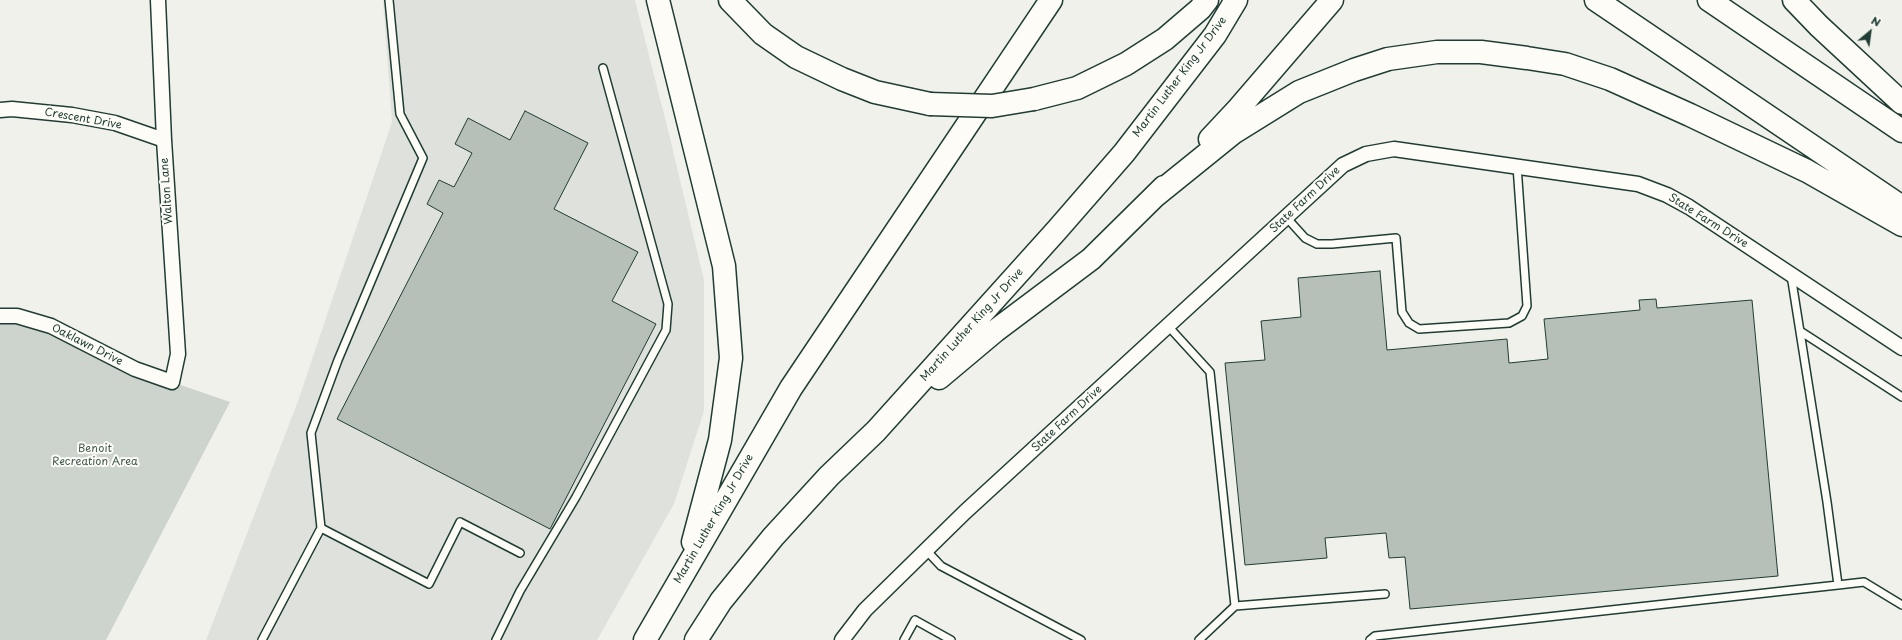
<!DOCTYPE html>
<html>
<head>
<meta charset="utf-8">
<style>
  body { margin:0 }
  #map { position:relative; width:1902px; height:640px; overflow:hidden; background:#f0f1eb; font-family:"Playpen Sans",sans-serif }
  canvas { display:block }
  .north { position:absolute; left:1850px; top:12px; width:40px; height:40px; -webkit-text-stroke:3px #fdfcf7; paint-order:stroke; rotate:29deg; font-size:11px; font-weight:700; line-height:16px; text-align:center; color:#1f3d34 }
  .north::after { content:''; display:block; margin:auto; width:14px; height:18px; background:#1f3d34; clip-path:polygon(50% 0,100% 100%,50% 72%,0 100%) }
</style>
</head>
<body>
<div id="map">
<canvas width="1902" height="640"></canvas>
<div class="north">N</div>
</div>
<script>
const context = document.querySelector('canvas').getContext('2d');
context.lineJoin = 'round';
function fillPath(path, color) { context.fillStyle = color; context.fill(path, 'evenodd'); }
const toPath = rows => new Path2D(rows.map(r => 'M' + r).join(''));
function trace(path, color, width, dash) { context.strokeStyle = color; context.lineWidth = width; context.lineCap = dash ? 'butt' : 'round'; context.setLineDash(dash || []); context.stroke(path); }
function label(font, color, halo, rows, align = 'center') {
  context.font = font + ' "Playpen Sans",sans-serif'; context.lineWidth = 4; context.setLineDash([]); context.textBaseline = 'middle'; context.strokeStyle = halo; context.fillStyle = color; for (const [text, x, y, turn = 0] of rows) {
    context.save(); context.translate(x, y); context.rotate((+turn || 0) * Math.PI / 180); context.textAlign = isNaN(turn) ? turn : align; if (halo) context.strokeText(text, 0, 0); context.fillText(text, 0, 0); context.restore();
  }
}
fillPath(toPath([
  [383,0,635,0,669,134,704,280,704,411,674,504,597,640,206,640,298,401,392,122]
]), '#dfe2dc');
fillPath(toPath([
  [0,316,17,316,172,382,230,402,106,640,0,640]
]), '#cdd3cd');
const building = toPath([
  [525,111,588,143,554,209,638,252,612,301,656,324,550,529,337,419,443,213,427,204,439,180,454,187,472,153,455,144,468,118,510,140,525,111],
  [1380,271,1387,350,1507,339,1509,363,1548,359,1544,319,1640,310,1639,300,1656,299,1657,308,1752,300,1778,576,1410,609,1405,557,1389,558,1386,533,1325,538,1327,558,1245,565,1225,363,1265,360,1261,321,1301,317,1298,278,1380,271]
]);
fillPath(building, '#b6bfb8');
trace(building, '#1f3d34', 1);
const lane = toPath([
  [1286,217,1305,238,1317,244,1332,244,1396,238,1402,312,1409,323,1419,329,1509,323,1522,316,1527,306,1517,166],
  [1791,275,1827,502,1838,585,1864,582,1902,605],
  [1168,326,1210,372,1235,606],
  [1800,331,1902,397],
  [321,528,429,584,460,522,520,553],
  [926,550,941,566,1081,640],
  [262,640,321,528,311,433,338,360,423,158,400,114,389,0],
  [496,640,520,591,576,497,666,330,668,304,603,68],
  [904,640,915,620,951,640],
  [1199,640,1235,606,1385,594],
  [1370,640,1375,636,1838,585]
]);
const street = toPath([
  [0,110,12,109,72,115,115,123,164,140],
  [0,316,17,316,51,326,135,369,172,382,178,354,164,140,158,0],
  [842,640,865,610,965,512,1343,165,1366,154,1394,149,1638,184,1667,195,1689,207,1902,348]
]);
const highway = toPath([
  [658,0,724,266,731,358,720,440,693,542],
  [730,0,763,34,796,57,842,79,875,92,930,104],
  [1596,0,1902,207],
  [1709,0,1902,131],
  [1794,0,1819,26,1902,103],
  [1034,99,1077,88,1126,64,1165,39,1200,9,1207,0],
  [1210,139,1239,108,1332,0],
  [1155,196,1233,133,1299,92,1354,70,1388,59,1437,52,1481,52,1527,58,1565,64,1610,79,1690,115,1807,171,1902,225],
  [939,378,995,331,1091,259,1164,187],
  [645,640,791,388,1051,0],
  [696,640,721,601,773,537,829,476,876,431,1057,230,1124,153,1215,35,1236,0]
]);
trace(lane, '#1f3d34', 10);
trace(street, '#1f3d34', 17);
trace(highway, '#1f3d34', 25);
trace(lane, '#fdfcf7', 7);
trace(street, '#fdfcf7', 14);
trace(highway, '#fdfcf7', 22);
const highwayBridge = toPath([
  [930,104,992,106,1034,99]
]);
trace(highwayBridge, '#1f3d34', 25, []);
trace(highwayBridge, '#fdfcf7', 22);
label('11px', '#1f3d34', '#fdfcf7', [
  ["Martin Luther King Jr Drive",1180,77,-53],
  ["Crescent Drive",83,119,10],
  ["Walton Lane",167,191,-94],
  ["State Farm Drive",1305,200,-43],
  ["State Farm Drive",1708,221,32],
  ["Martin Luther King Jr Drive",972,325,-48],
  ["Oaklawn Drive",87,345,27],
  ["State Farm Drive",1067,419,-43],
  ["Martin Luther King Jr Drive",714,519,-60]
]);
label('11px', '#425b53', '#fdfcf7', [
  ["Benoit",95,449],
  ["Recreation Area",95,462]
]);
</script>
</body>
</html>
